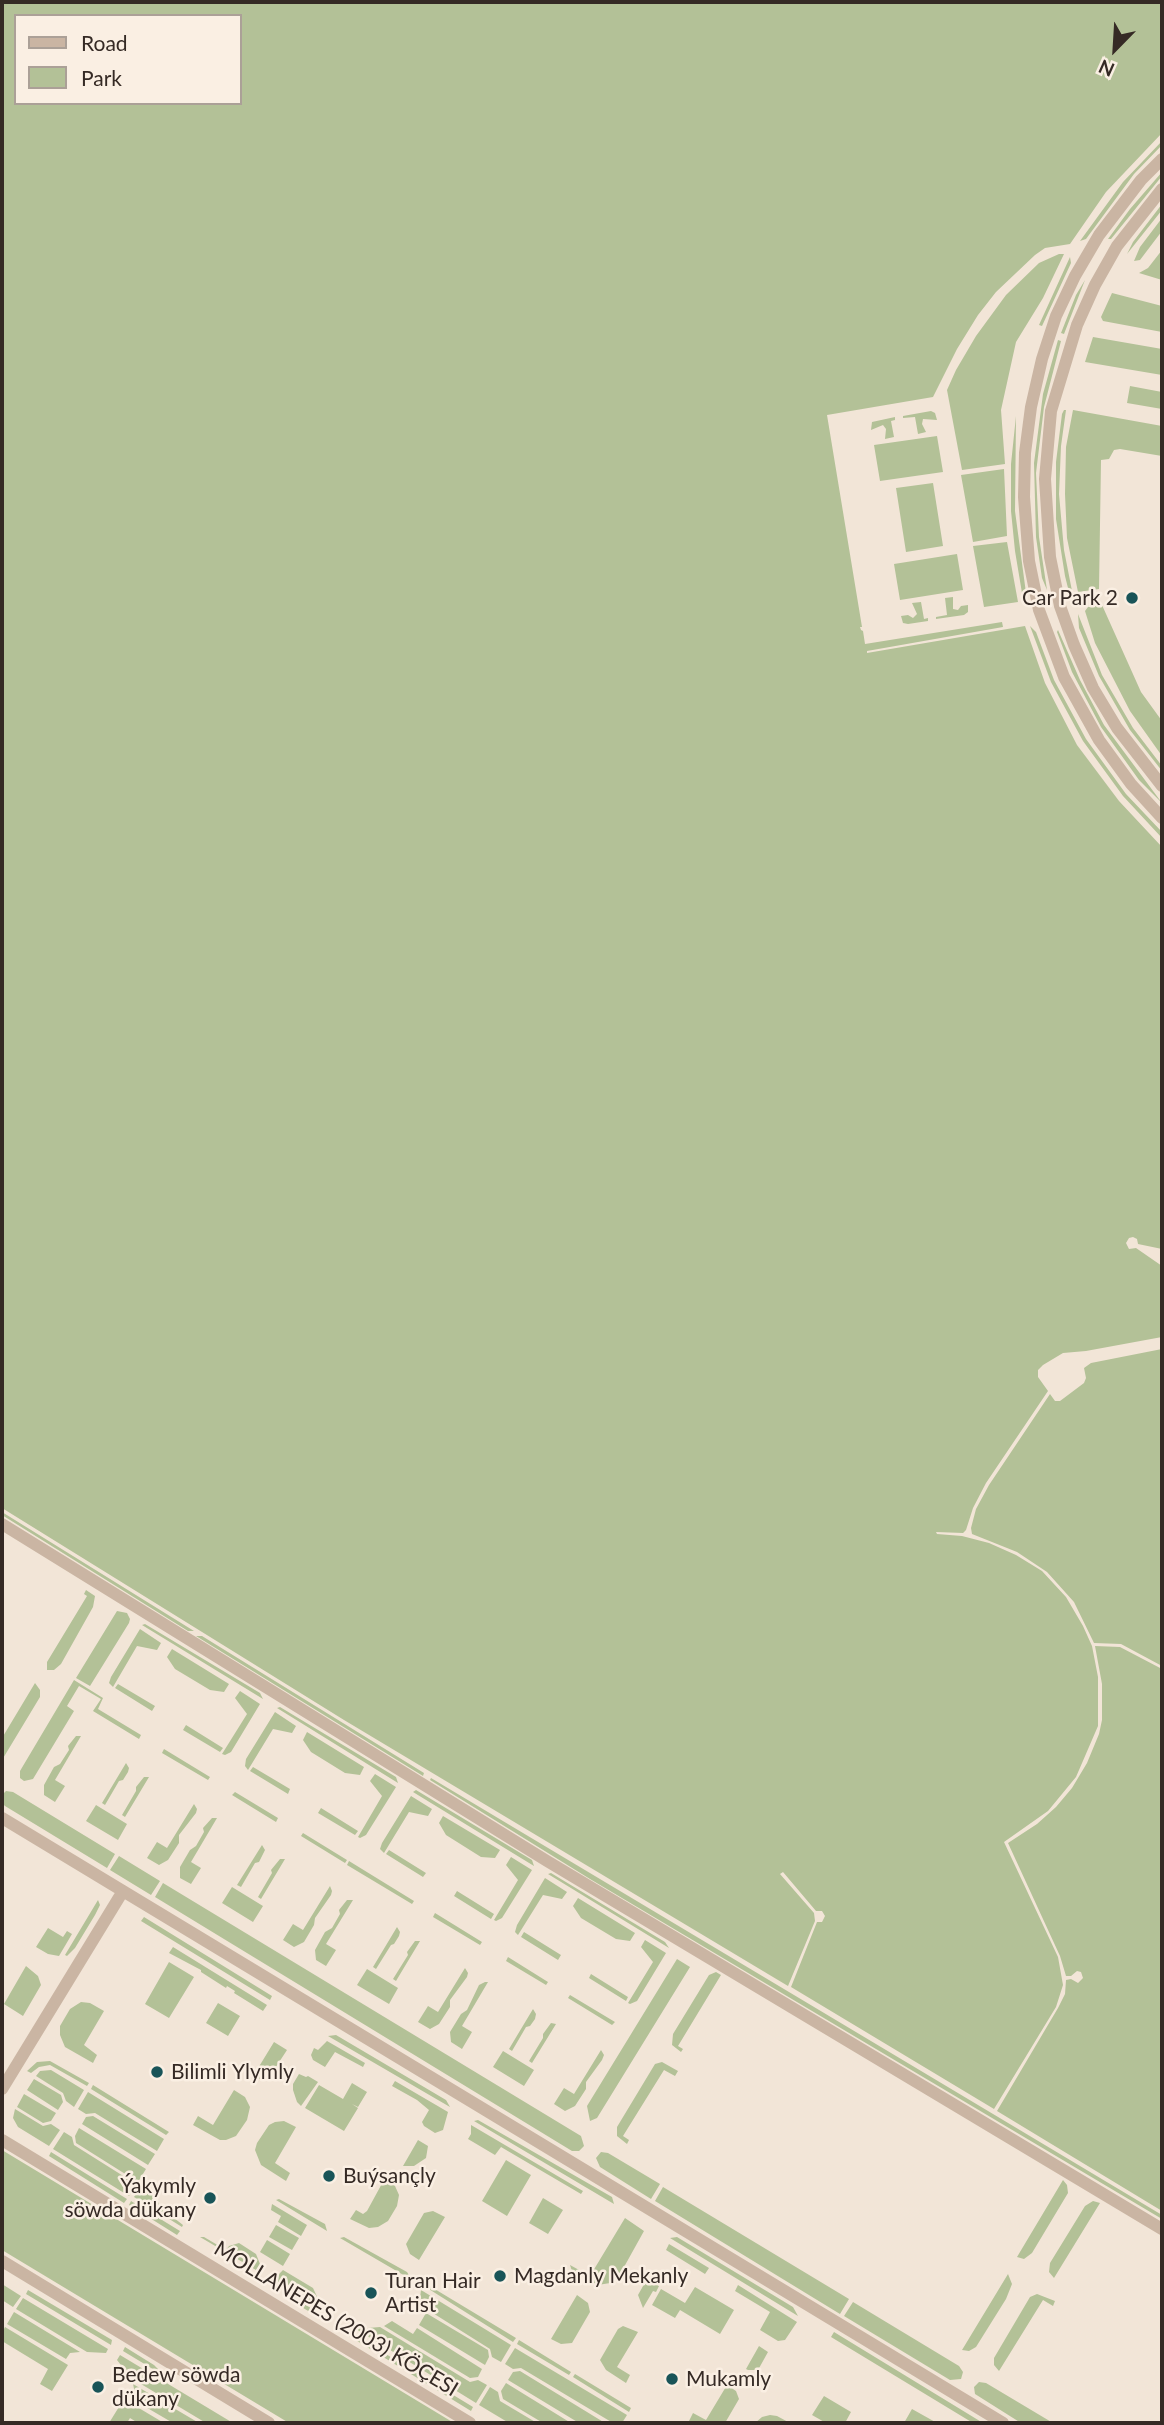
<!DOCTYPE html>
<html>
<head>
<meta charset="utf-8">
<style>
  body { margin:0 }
  #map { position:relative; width:1164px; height:2425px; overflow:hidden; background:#f2e5d7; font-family:Lato,sans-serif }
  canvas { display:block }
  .frame { position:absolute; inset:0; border:4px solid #352a25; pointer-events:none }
  .legend { position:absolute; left:14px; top:14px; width:228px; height:91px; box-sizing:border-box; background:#faefe3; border:2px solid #aba097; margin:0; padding:9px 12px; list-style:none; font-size:21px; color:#352a25 }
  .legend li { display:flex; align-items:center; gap:14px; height:35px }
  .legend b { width:35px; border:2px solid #aba097 }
  .north { position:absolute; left:1080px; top:14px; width:70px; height:70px; -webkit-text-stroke:5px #faefe3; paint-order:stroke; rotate:204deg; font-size:19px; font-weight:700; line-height:28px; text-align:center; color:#352a25 }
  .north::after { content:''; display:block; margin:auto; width:24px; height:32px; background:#352a25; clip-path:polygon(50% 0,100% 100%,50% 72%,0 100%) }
</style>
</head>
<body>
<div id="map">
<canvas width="1164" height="2425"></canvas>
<div class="frame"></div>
<ul class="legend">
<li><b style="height:9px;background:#cab5a3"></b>Road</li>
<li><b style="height:19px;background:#b3c197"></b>Park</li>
</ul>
<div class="north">N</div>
</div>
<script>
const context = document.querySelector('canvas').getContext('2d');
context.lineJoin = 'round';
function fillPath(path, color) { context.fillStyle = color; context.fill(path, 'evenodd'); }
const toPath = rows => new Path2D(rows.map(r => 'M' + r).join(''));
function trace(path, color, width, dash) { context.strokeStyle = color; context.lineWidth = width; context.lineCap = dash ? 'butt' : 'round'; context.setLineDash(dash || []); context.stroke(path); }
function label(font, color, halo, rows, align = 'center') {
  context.font = font + ' Lato,sans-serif'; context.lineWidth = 5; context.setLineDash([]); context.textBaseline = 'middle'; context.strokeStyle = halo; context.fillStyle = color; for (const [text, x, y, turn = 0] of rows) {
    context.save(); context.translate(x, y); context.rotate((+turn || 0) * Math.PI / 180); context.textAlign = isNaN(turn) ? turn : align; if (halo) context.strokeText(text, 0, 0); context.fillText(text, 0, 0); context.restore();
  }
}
fillPath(toPath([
  [2,2,1162,2,1162,133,1106,192,1070,244,1045,248,1035,255,996,292,978,315,957,349,933,397,827,415,862,627,860,627,861,630,863,631,865,644,1002,622,1003,627,867,651,867,653,1025,626,1045,683,1077,745,1119,801,1162,847,1162,1249,1138,1244,1137,1239,1133,1237,1129,1238,1126,1243,1129,1249,1136,1248,1162,1266,1162,1337,1086,1351,1063,1353,1043,1365,1038,1370,1038,1377,1048,1391,986,1483,973,1508,966,1530,963,1533,936,1532,937,1534,962,1536,989,1543,1016,1555,1042,1571,1066,1597,1083,1626,1092,1646,1098,1677,1098,1726,1076,1777,1048,1811,1004,1842,1058,1957,1063,1985,1056,2007,994,2109,791,1987,817,1922,822,1922,825,1916,822,1911,816,1911,783,1872,780,1874,814,1913,815,1921,788,1986,344,1720,2,1508],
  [16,16,240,16,240,103,16,103],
  [1162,141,1162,145,1134,174,1086,239,1080,241,1123,182],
  [1162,172,1162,176,1111,239,1108,239,1130,209],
  [1162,204,1162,210,1127,254,1133,242],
  [1162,218,1162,231,1140,260,1134,261,1140,247],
  [1162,250,1162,280,1139,273,1148,268],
  [1059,254,1064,254,1043,298,1016,342,1001,410,1005,464,962,470,947,390,956,370,976,336,1006,295,1039,263],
  [1070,257,1071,263,1042,326,1039,325],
  [1085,280,1064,334,1061,333,1076,295],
  [1112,293,1162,306,1162,332,1103,321,1101,317],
  [1093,337,1162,349,1162,375,1085,362],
  [1058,340,1061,341,1044,407,1036,473,1039,537,1047,590,1042,578,1036,537,1034,463,1043,394],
  [1130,386,1162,392,1162,409,1127,403],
  [1064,410,1066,410,1061,446,1059,494,1064,550,1072,591,1068,588,1065,576,1056,519,1056,462,1062,414],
  [1073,410,1162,426,1162,456,1120,449,1114,450,1109,459,1101,460,1099,589,1078,592,1067,538,1065,494,1066,447],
  [931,411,935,413,937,420,923,419,922,424,926,432,918,434,915,417,903,418,903,416],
  [1016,416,1015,511,1026,593,1023,599,1015,551,1011,511,1011,464],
  [895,417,895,420,891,421,894,437,885,439,886,429,883,425,871,430,872,422],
  [937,436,943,472,880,481,874,445],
  [1004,469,1007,536,973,542,961,475],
  [933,483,943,546,906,552,896,488],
  [1007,542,1018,602,984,607,973,546],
  [957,554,963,590,900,600,894,564],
  [953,597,953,609,958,610,961,606,968,605,968,612,964,615,936,619,936,617,947,615,945,598],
  [921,602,924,619,928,618,928,621,908,624,903,623,901,616,908,615,913,618,917,614,912,603],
  [1102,605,1141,692,1162,721,1162,756,1130,711,1095,643,1085,611,1088,607],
  [1078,614,1102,675,1133,728,1162,766,1162,771,1130,730,1099,676,1079,628],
  [1030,626,1036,632,1054,680,1086,739,1126,794,1162,832,1162,838,1123,796,1083,741,1051,682],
  [1058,630,1080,680,1104,725,1162,803,1139,780,1101,727,1072,672,1057,632],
  [1162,1349,1162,1666,1121,1644,1094,1643,1074,1602,1047,1572,1017,1552,972,1534,971,1528,976,1509,989,1485,1050,1394,1055,1401,1060,1401,1084,1383,1086,1378,1084,1368,1091,1363],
  [2,1512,194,1631,188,1631,2,1515],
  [86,1590,95,1596,93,1607,61,1664,54,1670,47,1670,47,1662,87,1596,84,1594],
  [117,1611,127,1613,130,1619,129,1623,90,1686,76,1678],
  [145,1624,260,1693,263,1699,142,1625],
  [140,1629,161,1643,157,1650,137,1646,113,1687,109,1683,111,1677],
  [196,1636,202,1636,424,1773,423,1776],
  [1095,1646,1120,1647,1162,1669,1162,2211,997,2111,1058,2008,1065,1994,1066,1980,1071,1979,1078,1983,1083,1978,1081,1972,1077,1971,1071,1976,1066,1976,1060,1956,1008,1843,1037,1824,1056,1807,1072,1788,1087,1763,1099,1734,1102,1720,1102,1684],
  [172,1649,229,1684,224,1692,210,1690,175,1669,167,1657],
  [74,1680,103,1698,98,1709,141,1735,139,1739,93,1711,101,1699,79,1686,67,1706,74,1711,33,1779,24,1781,20,1778,20,1771],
  [35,1683,40,1690,40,1697,2,1760,2,1738],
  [118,1684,155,1706,152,1711,115,1688],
  [240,1691,260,1704,231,1752,225,1755,222,1754,247,1714,235,1698],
  [280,1707,396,1777,398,1783,277,1708],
  [275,1712,296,1726,292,1733,273,1729,248,1770,245,1766,246,1759],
  [186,1725,223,1748,220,1752,183,1730],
  [307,1732,364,1767,360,1775,345,1773,311,1752,303,1740],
  [76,1736,81,1736,55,1780,65,1786,55,1802,44,1795,44,1785,54,1767,60,1764,69,1750,68,1746],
  [164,1749,210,1777,208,1780,162,1753],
  [126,1763,129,1768,128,1772,123,1780,119,1781,105,1805,102,1803],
  [253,1767,290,1789,288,1794,250,1771],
  [375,1774,396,1787,366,1835,360,1838,358,1837,382,1796,370,1781],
  [144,1777,149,1777,125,1817,122,1815,136,1791,136,1787],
  [431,1778,1162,2215,1162,2219,590,1879,430,1780],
  [416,1790,532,1860,534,1866,413,1792],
  [6,1791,13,1792,115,1854,107,1868,5,1806,2,1803,2,1795],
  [235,1792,278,1818,276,1822,232,1795],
  [411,1796,432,1809,428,1816,409,1812,384,1853,380,1849,382,1843],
  [194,1804,197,1809,196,1813,179,1835,179,1843,168,1860,159,1865,147,1858,157,1842,167,1848],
  [96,1805,127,1824,118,1840,86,1821],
  [321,1808,358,1831,355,1835,318,1813],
  [443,1816,500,1850,495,1858,481,1857,446,1835,439,1823],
  [212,1818,217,1818,191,1862,201,1868,191,1884,180,1878,180,1867,190,1850,196,1846,204,1832,203,1828],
  [303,1833,347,1860,345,1863,301,1836],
  [262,1845,265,1850,259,1862,255,1863,241,1887,237,1885],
  [389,1850,426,1873,423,1877,386,1854],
  [119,1856,160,1881,151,1895,110,1870],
  [511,1857,532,1870,502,1918,496,1921,494,1920,518,1880,506,1865],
  [280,1859,285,1859,261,1899,258,1897,272,1873,271,1870],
  [349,1861,414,1901,412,1904,347,1865],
  [551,1873,665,1942,669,1948,548,1874],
  [545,1878,567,1892,562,1899,543,1895,518,1935,515,1932,517,1925],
  [163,1883,581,2136,584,2146,579,2151,572,2151,155,1897],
  [330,1886,332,1891,331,1895,315,1918,314,1925,304,1942,294,1947,283,1940,293,1924,303,1930],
  [232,1887,263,1906,253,1922,222,1903],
  [457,1891,494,1914,491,1919,454,1896],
  [578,1898,635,1933,630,1941,616,1939,581,1918,573,1906],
  [98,1900,100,1905,95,1915,75,1948,67,1956,65,1955],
  [347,1900,353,1900,326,1944,336,1950,326,1966,316,1960,315,1950,325,1932,332,1928,340,1914,339,1910],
  [435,1913,482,1942,480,1945,433,1917],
  [144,1917,272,1996,270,2000,141,1921],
  [397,1927,400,1932,399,1936,394,1944,391,1945,376,1969,373,1967],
  [48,1928,63,1937,67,1931,72,1934,59,1956,48,1954,36,1947],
  [524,1932,561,1955,558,1960,521,1937],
  [645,1940,666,1953,637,2001,630,2004,628,2003,653,1962,641,1947],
  [415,1941,420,1941,396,1981,393,1979,408,1955,407,1952],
  [173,1947,267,2005,263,2011,234,1993,235,1991,227,1986,226,1988,201,1972,201,1970,169,1953],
  [508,1957,548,1982,546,1985,506,1961],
  [677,1959,690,1967,597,2118,590,2121,587,2106],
  [169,1962,194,1977,169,2018,145,2004],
  [26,1966,38,1976,41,1985,23,2016,4,2004],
  [465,1968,468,1973,467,1977,450,2000,450,2007,439,2024,430,2029,418,2022,428,2006,438,2012],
  [367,1969,398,1988,389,2004,357,1985],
  [716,1972,721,1975,678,2046,683,2049,681,2052,672,2045,673,2034,709,1975],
  [591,1974,628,1997,626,2001,589,1978],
  [485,1982,488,1982,462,2026,472,2032,462,2049,451,2042,450,2032,461,2014,467,2010,479,1985],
  [570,1995,615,2022,612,2025,568,1998],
  [81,2002,90,2003,104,2011,84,2045,97,2055,93,2063,65,2047,60,2035,60,2026,70,2009],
  [218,2003,240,2016,228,2036,206,2023],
  [533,2009,536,2014,535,2019,530,2026,526,2027,512,2051,509,2049],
  [551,2023,556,2024,532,2063,529,2061,543,2038,543,2034],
  [336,2035,446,2100,450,2107,328,2036],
  [327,2041,365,2063,363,2067,335,2052,325,2067,313,2060,311,2055,314,2048,318,2050],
  [274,2042,287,2050,270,2076,260,2079,252,2078],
  [601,2050,604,2055,602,2060,586,2082,586,2089,575,2106,565,2111,554,2104,564,2088,574,2094],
  [503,2051,534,2070,524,2086,493,2067],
  [50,2061,89,2083,87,2086,50,2065,39,2067,31,2073,27,2071,37,2062],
  [662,2062,678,2071,675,2076,664,2070,623,2136,629,2140,627,2144,617,2136,617,2127,655,2064],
  [51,2070,84,2090,74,2107,66,2101,63,2093,36,2076,40,2071],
  [299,2074,306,2077,308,2076,318,2082,301,2106,297,2102,293,2090,293,2084],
  [34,2079,61,2095,63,2102,58,2110,27,2090],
  [395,2081,448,2112,443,2130,435,2133,424,2126,422,2122,429,2110,417,2100,392,2086],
  [352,2083,367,2092,358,2107,352,2104,358,2108,344,2131,305,2108,319,2085,343,2099],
  [93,2085,169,2132,166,2135,91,2089],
  [234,2090,245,2097,250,2107,247,2120,236,2136,226,2140,220,2140,193,2125,198,2116,213,2125],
  [88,2092,164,2139,157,2151,95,2113,86,2114,78,2109],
  [24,2094,56,2113,51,2121,43,2123,17,2107],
  [15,2109,43,2126,51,2124,60,2130,49,2146,18,2127,13,2118],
  [93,2116,155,2154,148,2165,82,2124,86,2117],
  [478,2120,612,2197,614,2204,474,2121],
  [284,2121,296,2127,275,2163,290,2173,286,2181,261,2165,255,2150,257,2143,269,2125,275,2122],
  [471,2125,583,2191,581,2194,501,2147,495,2155,468,2139,471,2134],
  [79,2128,146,2169,138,2182,76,2143,75,2136],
  [64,2132,72,2137,74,2145,136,2184,129,2196,53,2149],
  [418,2140,428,2146,426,2158,414,2166,403,2166],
  [2,2150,454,2423,289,2423,2,2250],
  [51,2152,127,2199,124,2203,49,2156],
  [601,2152,608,2153,660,2184,651,2199,600,2167,596,2158],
  [506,2160,531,2175,507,2216,482,2201],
  [385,2178,395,2186,399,2195,397,2206,388,2221,378,2227,369,2228,350,2219,356,2210,363,2214,367,2211],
  [1063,2180,1067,2185,1068,2193,1032,2253,1024,2259,1017,2257],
  [141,2186,155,2194,160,2207,183,2225,182,2227,134,2197],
  [663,2187,849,2299,840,2314,655,2201],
  [543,2198,563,2210,548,2234,529,2223],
  [279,2199,325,2224,327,2231,276,2200],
  [131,2201,180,2231,177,2235,129,2205],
  [1093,2201,1100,2203,1054,2278,1049,2272,1050,2263,1085,2206],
  [272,2204,307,2225,301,2236,278,2222,281,2216,271,2210],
  [433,2211,445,2217,419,2260,410,2254,406,2244,424,2213],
  [625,2218,644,2231,619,2276,610,2283,598,2285,572,2271,570,2265,590,2276],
  [276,2225,299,2238,292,2250,269,2237],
  [200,2237,204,2237,226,2250,229,2246,239,2243,256,2254,260,2264,256,2270],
  [344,2237,407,2272,412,2280,340,2238],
  [677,2237,793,2307,798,2316,670,2238],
  [267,2240,290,2254,283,2266,260,2252],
  [669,2244,709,2268,705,2274,666,2250],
  [283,2270,313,2288,320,2303,332,2316,273,2280],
  [1008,2274,1012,2284,1006,2299,976,2347,969,2351,962,2350],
  [647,2279,659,2286,656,2292,653,2291,643,2308,638,2295],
  [2,2284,21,2296,13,2307,2,2300],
  [428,2285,516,2338,513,2342,424,2286],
  [738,2285,797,2322,785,2340,778,2341,760,2330,770,2312,735,2291],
  [695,2287,734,2310,720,2334,680,2310,675,2318,652,2305,661,2289,685,2303],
  [28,2290,112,2340,111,2345,26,2294],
  [421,2290,511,2345,501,2362,492,2357,490,2349,428,2310,431,2305,420,2298],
  [283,2292,330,2319,328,2323,295,2303],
  [1037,2294,1055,2301,1053,2306,1043,2300,999,2371,994,2365,994,2358,1030,2297],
  [577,2295,588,2303,590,2312,572,2343,561,2344,551,2339],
  [23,2298,108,2349,106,2353,87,2352,16,2309],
  [853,2302,959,2366,963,2372,961,2379,950,2380,844,2316],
  [14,2312,80,2352,70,2353,66,2359,7,2324],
  [426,2313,488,2350,489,2357,485,2365,419,2325],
  [392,2321,413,2334,417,2328,482,2369,478,2377,470,2378,384,2326],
  [623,2326,638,2332,617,2367,630,2375,626,2383,606,2370,600,2360,618,2329],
  [5,2327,68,2365,52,2391,40,2384,48,2369,2,2341,2,2333],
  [380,2327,470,2382,478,2380,487,2385,476,2403,356,2329],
  [343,2328,473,2407,471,2411,341,2331],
  [834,2332,983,2423,973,2423,831,2337],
  [519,2340,571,2372,569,2375,517,2344],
  [759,2346,768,2352,758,2370,748,2370,746,2369],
  [125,2347,154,2365,166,2377,123,2351],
  [515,2348,627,2415,622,2423,613,2423,521,2368,513,2369,505,2364],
  [120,2355,233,2423,206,2423,131,2378,117,2360],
  [520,2371,605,2423,579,2423,508,2380,513,2372],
  [575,2374,631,2408,629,2412,573,2377],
  [979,2382,986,2383,1053,2423,1021,2423,975,2394,974,2387],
  [506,2383,571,2423,543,2423,503,2399,501,2391],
  [133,2384,199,2423,173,2423,132,2399,135,2393],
  [727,2385,736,2391,739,2399,725,2423,693,2423,689,2421,693,2413,706,2420],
  [490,2387,498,2392,500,2401,537,2423,509,2423,479,2405],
  [824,2396,851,2412,845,2423,826,2423,812,2415],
  [127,2401,164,2423,138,2423,130,2418,127,2423,109,2423,122,2402],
  [912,2409,937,2423,904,2423],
  [770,2415,777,2416,790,2423,755,2423,762,2417]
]), '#b3c197');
trace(toPath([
  [1162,159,1141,180,1099,235,1075,276,1056,316,1042,359,1031,407,1025,453,1024,497,1029,561,1039,610,1064,677,1099,740,1131,784,1162,818],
  [1162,189,1117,246,1095,285,1077,325,1051,411,1045,479,1050,557,1060,606,1074,645,1093,688,1117,728,1162,786],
  [2,1524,547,1861,1162,2229],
  [2,1818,1003,2423],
  [2,2089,123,1891],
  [2,2140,470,2423],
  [2,2261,269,2423]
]), '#cab5a3', 12);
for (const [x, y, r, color] of [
  [1132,598,7,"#195458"],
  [157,2072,7,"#195458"],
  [329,2176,7,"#195458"],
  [210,2198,7,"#195458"],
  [500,2276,7,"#195458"],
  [371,2293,7,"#195458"],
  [672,2379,7,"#195458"],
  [98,2387,7,"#195458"]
]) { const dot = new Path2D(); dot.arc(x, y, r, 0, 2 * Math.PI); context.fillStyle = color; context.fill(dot); trace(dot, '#faefe3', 2.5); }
label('21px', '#352a25', '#faefe3', [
  ["Car Park 2",1118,598,"right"],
  ["Bilimli Ylymly",171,2072],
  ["Buýsançly",343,2176],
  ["Ýakymly",196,2186,"right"],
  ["söwda dükany",196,2210,"right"],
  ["Magdanly Mekanly",514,2276],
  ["Turan Hair",385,2281],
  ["Artist",385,2305],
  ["Bedew söwda",112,2375],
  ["dükany",112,2399],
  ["Mukamly",686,2379]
], 'left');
label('21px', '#352a25', '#faefe3', [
  ["MOLLANEPES (2003) KÖÇESI",336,2319,31]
]);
</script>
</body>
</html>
